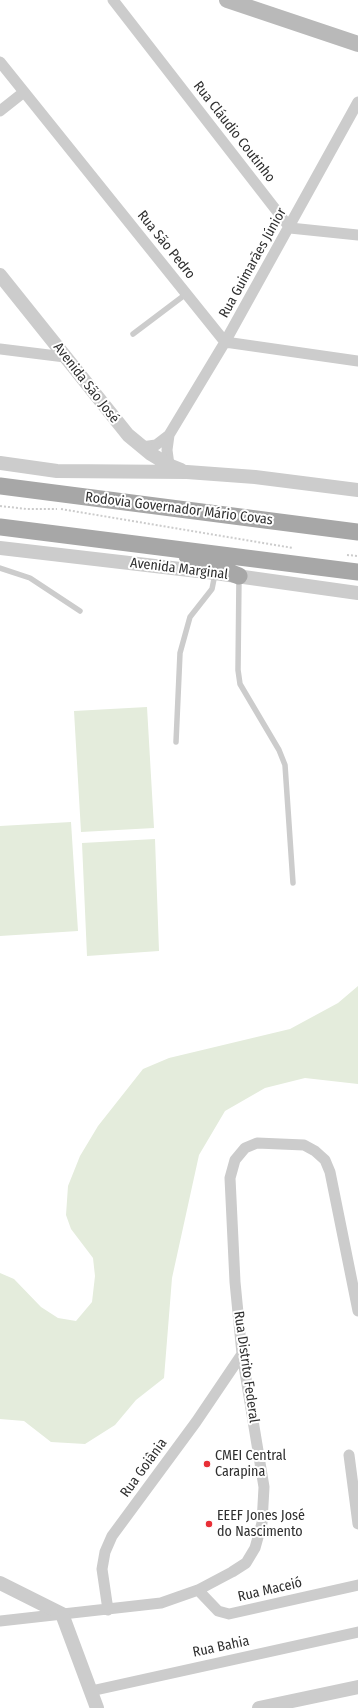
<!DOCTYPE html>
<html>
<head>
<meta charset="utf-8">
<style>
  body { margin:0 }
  canvas { display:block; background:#fff }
</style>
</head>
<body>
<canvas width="358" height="1708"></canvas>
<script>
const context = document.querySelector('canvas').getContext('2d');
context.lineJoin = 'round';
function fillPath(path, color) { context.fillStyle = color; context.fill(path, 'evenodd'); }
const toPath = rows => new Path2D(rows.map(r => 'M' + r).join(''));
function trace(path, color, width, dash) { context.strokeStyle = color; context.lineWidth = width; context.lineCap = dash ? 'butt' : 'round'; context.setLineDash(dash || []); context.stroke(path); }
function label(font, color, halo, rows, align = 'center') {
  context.font = font + ' "Fira Sans Condensed",sans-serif'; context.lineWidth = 4; context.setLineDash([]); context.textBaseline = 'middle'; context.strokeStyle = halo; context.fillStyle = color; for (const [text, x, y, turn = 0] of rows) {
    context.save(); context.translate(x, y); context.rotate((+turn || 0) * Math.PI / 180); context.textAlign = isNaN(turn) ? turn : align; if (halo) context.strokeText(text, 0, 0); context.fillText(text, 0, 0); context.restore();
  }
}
fillPath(toPath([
  [147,707,154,828,81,832,74,711],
  [71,822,78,931,0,936,0,826],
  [155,839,159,951,87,956,82,843],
  [358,986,358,1084,305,1078,265,1088,225,1111,199,1155,172,1278,164,1378,136,1400,115,1425,85,1444,51,1442,24,1421,0,1419,0,1273,14,1279,41,1307,58,1318,76,1321,92,1302,95,1276,93,1258,71,1229,66,1215,68,1186,80,1156,98,1126,143,1069,169,1058,290,1029,338,1003]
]), '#e4ecdc');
trace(toPath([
  [0,506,27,509,57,509],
  [61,509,293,548],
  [347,555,358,556]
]), '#ccc', 2, [2, 2]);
trace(toPath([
  [133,334,186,294],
  [0,568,30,578,80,611],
  [239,577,238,670,240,684,279,750,285,765,293,883],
  [176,742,180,653,190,617,212,589,215,574]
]), '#ccc', 5.5);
trace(toPath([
  [113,0,290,228,358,235],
  [0,62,225,342,358,361],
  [0,111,24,92],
  [0,349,65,357],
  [142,447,156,445,169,435,225,342,358,102],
  [169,465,167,450,169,435],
  [349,1455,358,1524],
  [198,1590,218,1611,229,1614,358,1585],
  [108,1610,102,1569,105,1552,112,1536,196,1422,242,1354],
  [0,1621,161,1603,198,1590,232,1572,246,1563,255,1548,262,1523,264,1487,242,1354,235,1282,230,1178,235,1160,245,1148,257,1143,304,1145,315,1151,325,1160,330,1172,358,1311],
  [91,1691,358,1632]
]), '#ccc', 11);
trace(toPath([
  [0,275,128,435,151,454,171,466,181,470],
  [0,463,57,471,187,472,255,477,358,490],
  [0,548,215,573,358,593],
  [0,1583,62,1614,97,1708],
  [259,1708,358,1687]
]), '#ccc', 14);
trace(toPath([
  [227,0,358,44]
]), '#b9b9b9', 16);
trace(toPath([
  [0,486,358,532],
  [0,527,358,572],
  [187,556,239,576]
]), '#a7a7a7', 17);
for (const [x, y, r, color] of [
  [207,1464,4,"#e82f36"],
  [209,1524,4,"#e82f36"]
]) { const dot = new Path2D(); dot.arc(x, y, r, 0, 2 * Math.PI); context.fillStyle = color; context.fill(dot); trace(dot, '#fff', 1.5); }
label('14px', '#2f2f2f', '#fff', [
  ["Rua Cláudio Coutinho",234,132,52],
  ["Rua São Pedro",166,245,51],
  ["Rua Guimarães Júnior",253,263,-61],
  ["Avenida São José",86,383,52],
  ["Rodovia Governador Mário Covas",179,509,7],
  ["Avenida Marginal",179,569,7],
  ["Rua Distrito Federal",246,1367,82],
  ["Rua Goiânia",144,1468,-54],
  ["Rua Maceió",270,1590,-13],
  ["Rua Bahia",221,1647,-12]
]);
label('14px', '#2f2f2f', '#fff', [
  ["CMEI Central",215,1456],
  ["Carapina",215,1472],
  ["EEEF Jones José",217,1516],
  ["do Nascimento",217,1532]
], 'left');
</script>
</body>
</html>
